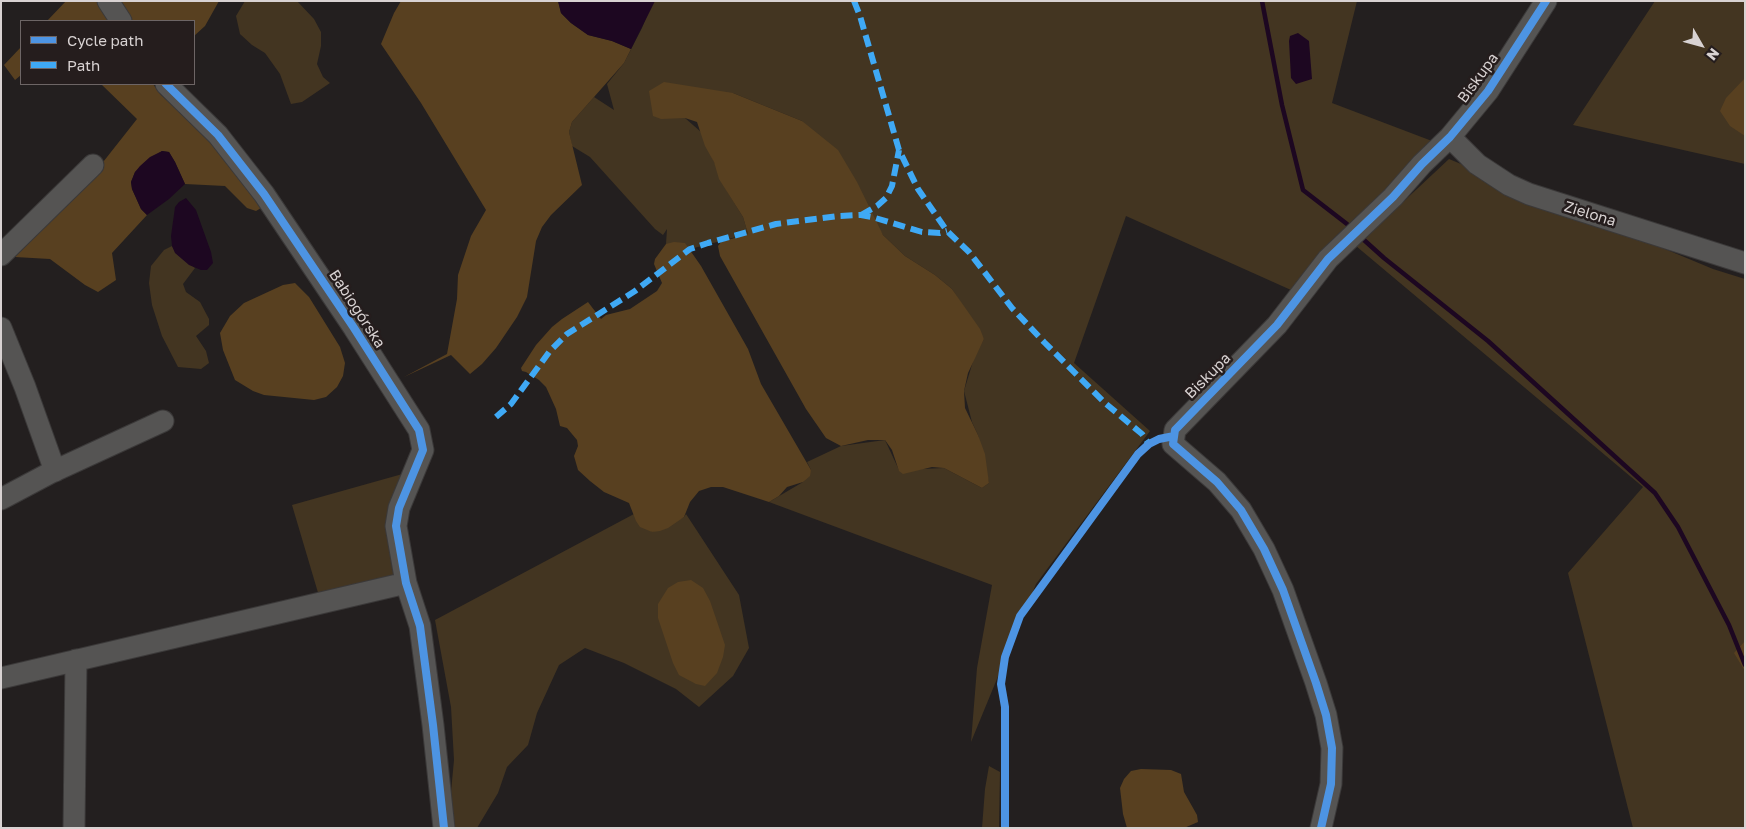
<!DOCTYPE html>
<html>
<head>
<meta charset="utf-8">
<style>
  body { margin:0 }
  #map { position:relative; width:1746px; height:829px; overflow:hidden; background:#231f1f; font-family:"Golos Text",sans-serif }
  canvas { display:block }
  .frame { position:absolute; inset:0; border:2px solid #d8d2d2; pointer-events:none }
  .legend { position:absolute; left:20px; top:20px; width:175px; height:65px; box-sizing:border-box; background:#251d1d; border:1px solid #6d6565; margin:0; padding:6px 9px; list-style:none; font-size:15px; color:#d8d2d2 }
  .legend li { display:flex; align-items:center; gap:10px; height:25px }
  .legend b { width:25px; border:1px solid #6d6565 }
  .north { position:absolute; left:1676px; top:20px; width:50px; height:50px; -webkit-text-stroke:4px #251d1d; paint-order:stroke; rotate:128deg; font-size:14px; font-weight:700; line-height:20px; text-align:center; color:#d8d2d2 }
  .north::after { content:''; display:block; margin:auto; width:18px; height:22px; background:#d8d2d2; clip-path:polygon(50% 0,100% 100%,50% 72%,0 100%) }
</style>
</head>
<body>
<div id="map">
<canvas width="1746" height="829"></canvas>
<div class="frame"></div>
<ul class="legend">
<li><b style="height:6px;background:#4d94e3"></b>Cycle path</li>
<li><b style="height:6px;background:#3fa9f5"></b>Path</li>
</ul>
<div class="north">N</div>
</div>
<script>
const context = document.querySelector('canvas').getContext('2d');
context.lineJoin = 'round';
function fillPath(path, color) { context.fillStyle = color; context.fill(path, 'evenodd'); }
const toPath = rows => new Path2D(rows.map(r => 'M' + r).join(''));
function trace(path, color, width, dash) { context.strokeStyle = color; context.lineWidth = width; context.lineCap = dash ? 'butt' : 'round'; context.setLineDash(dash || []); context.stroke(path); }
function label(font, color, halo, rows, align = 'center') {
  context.font = font + ' "Golos Text",sans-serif'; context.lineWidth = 5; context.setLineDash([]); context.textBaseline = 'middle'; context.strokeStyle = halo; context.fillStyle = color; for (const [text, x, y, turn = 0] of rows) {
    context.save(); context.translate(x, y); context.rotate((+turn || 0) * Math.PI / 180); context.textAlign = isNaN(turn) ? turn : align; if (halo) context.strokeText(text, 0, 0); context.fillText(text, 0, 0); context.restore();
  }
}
fillPath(toPath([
  [245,1,297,1,314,19,321,32,321,46,317,64,323,77,330,83,302,102,291,104,280,74,265,53,252,45,240,34,236,16],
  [653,1,1357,1,1332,103,1432,141,1377,198,1334,238,1291,290,1126,216,1074,363,1150,431,1036,584,971,742,977,668,992,585,769,502,803,482,811,470,807,462,841,446,885,440,899,470,944,468,982,488,989,483,978,435,972,422,964,391,974,358,984,339,952,289,935,275,905,256,883,235,802,121,733,93,685,118,701,132,727,191,743,217,748,234,690,249,666,244,667,229,663,235,655,229,590,157,572,146,569,132,572,122,594,97,614,110,607,84,624,63,642,28],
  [1655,1,1745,1,1745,164,1573,125],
  [1449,159,1713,269,1745,279,1745,828,1633,828,1568,573,1643,487,1356,246],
  [172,246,176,253,195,268,183,284,186,292,200,302,209,319,209,325,196,336,206,351,209,363,201,369,178,367,162,336,152,305,149,283,151,266,164,250],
  [406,473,396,579,319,596,292,505],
  [634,514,652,532,684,517,686,514,739,595,749,648,733,676,699,707,676,689,624,663,585,648,559,665,537,713,528,745,507,767,498,793,477,828,454,828,452,826,451,792,454,760,451,707,435,620],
  [989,766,1000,772,999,828,982,828,985,789]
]), '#433521');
fillPath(toPath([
  [66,1,96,1,101,7,111,21,47,21],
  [113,1,219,1,205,26,194,36,194,21,127,21],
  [401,1,558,1,561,13,571,23,588,35,612,41,631,49,624,63,572,122,569,132,582,185,551,215,542,227,536,241,527,297,517,317,496,348,482,364,470,374,451,355,404,377,447,354,457,299,458,275,471,236,486,210,421,103,381,44,394,13],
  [21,47,21,75,15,80,4,65],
  [1745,78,1745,136,1730,126,1720,111,1726,98],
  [664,82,733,93,802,121,838,150,857,182,883,235,905,256,935,275,952,289,980,329,984,339,968,373,964,391,965,408,978,435,985,454,989,483,982,488,944,468,932,467,903,474,899,471,892,450,885,440,868,440,841,446,826,438,806,409,720,256,718,246,721,242,748,234,743,217,719,179,714,162,705,146,697,122,685,118,661,119,653,116,649,91],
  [101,84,153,84,161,95,212,139,266,205,256,211,247,208,225,186,185,184,175,162,169,152,162,151,135,172,131,182,132,189,141,209,147,215,112,253,116,280,98,292,85,285,50,259,15,257,96,171,137,119],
  [674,242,685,243,701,266,748,349,761,384,811,470,810,476,803,482,787,487,779,496,769,502,723,487,711,487,699,491,690,502,684,517,668,528,660,531,652,532,640,527,636,521,629,503,604,492,590,481,578,470,574,456,578,446,577,440,567,428,560,426,556,409,546,387,539,380,526,372,522,371,521,368,536,345,552,327,562,319,588,302,601,319,606,315,630,309,657,291,662,283,654,264,655,259,666,244],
  [295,283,309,297,340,347,345,363,343,376,337,387,326,397,314,400,264,395,253,391,235,380,223,350,220,333,230,316,244,303,283,285],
  [691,580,703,588,710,601,725,645,723,657,717,673,705,686,696,684,679,675,673,663,658,618,658,604,668,588,678,582],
  [1745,641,1745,671,1734,653],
  [1141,769,1171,770,1181,774,1184,792,1197,815,1198,822,1184,828,1127,828,1123,814,1120,788,1124,779,1131,771]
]), '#584020');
fillPath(toPath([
  [558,1,655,1,631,49,612,41,588,35,571,23,561,13],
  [1298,33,1309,41,1312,79,1296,84,1291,78,1289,41,1290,36],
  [162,151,169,152,175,162,185,184,169,199,147,215,141,209,132,189,131,182,135,172,140,166,150,157],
  [186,198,196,210,211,252,213,263,207,270,201,270,189,265,175,253,172,246,171,236,175,207,179,202]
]), '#1d0721');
trace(toPath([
  [1262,1,1282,105,1303,190,1347,224],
  [1364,240,1384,258,1488,341,1655,493,1678,527,1729,625,1745,665]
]), '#1d0721', 4.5);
const minor = toPath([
  [108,1,121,21],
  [166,84,218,135,264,194,354,328,419,430,423,450,399,508,396,526,406,583,420,626,433,725,444,828],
  [1450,137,1477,164,1509,185,1529,194,1745,263],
  [1,255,93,165],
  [1,328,25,387,55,471],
  [1,499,50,473,163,421],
  [1,678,406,583],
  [74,828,76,660],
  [1321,828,1331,784,1332,748,1326,715,1316,683,1283,590,1264,549,1241,510,1217,482,1173,444,1175,430,1277,325,1328,259,1393,197,1422,164,1450,137,1488,91,1546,1]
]);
trace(minor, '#3b3939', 23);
trace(minor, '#555453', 21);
trace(toPath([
  [854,1,860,16,899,150,918,189,947,231,969,252,1012,308,1044,342,1105,403,1142,434,1149,444],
  [861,215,877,206,886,198,892,186,899,150],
  [496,417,511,404,550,351,567,334,635,291,690,249,708,243,776,224,838,216,861,215,872,217,922,232,940,233,947,231]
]), '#3fa9f5', 6, [12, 6]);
trace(toPath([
  [166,84,218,135,264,194,354,328,419,430,423,450,399,508,396,526,406,583,420,626,433,725,444,828],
  [1005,828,1005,707,1001,684,1005,657,1020,616,1138,454,1149,444,1159,439,1174,436],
  [1321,828,1331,784,1332,748,1326,715,1316,683,1283,590,1264,549,1241,510,1217,482,1173,444,1175,430,1277,325,1328,259,1393,197,1422,164,1450,137,1488,91,1546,1]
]), '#4d94e3', 8);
label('15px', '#d8d2d2', '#251d1d', [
  ["Biskupa",1478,78,-54],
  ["Zielona",1590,214,17],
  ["Babiogórska",357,309,57],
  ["Biskupa",1208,376,-45]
]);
</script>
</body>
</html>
